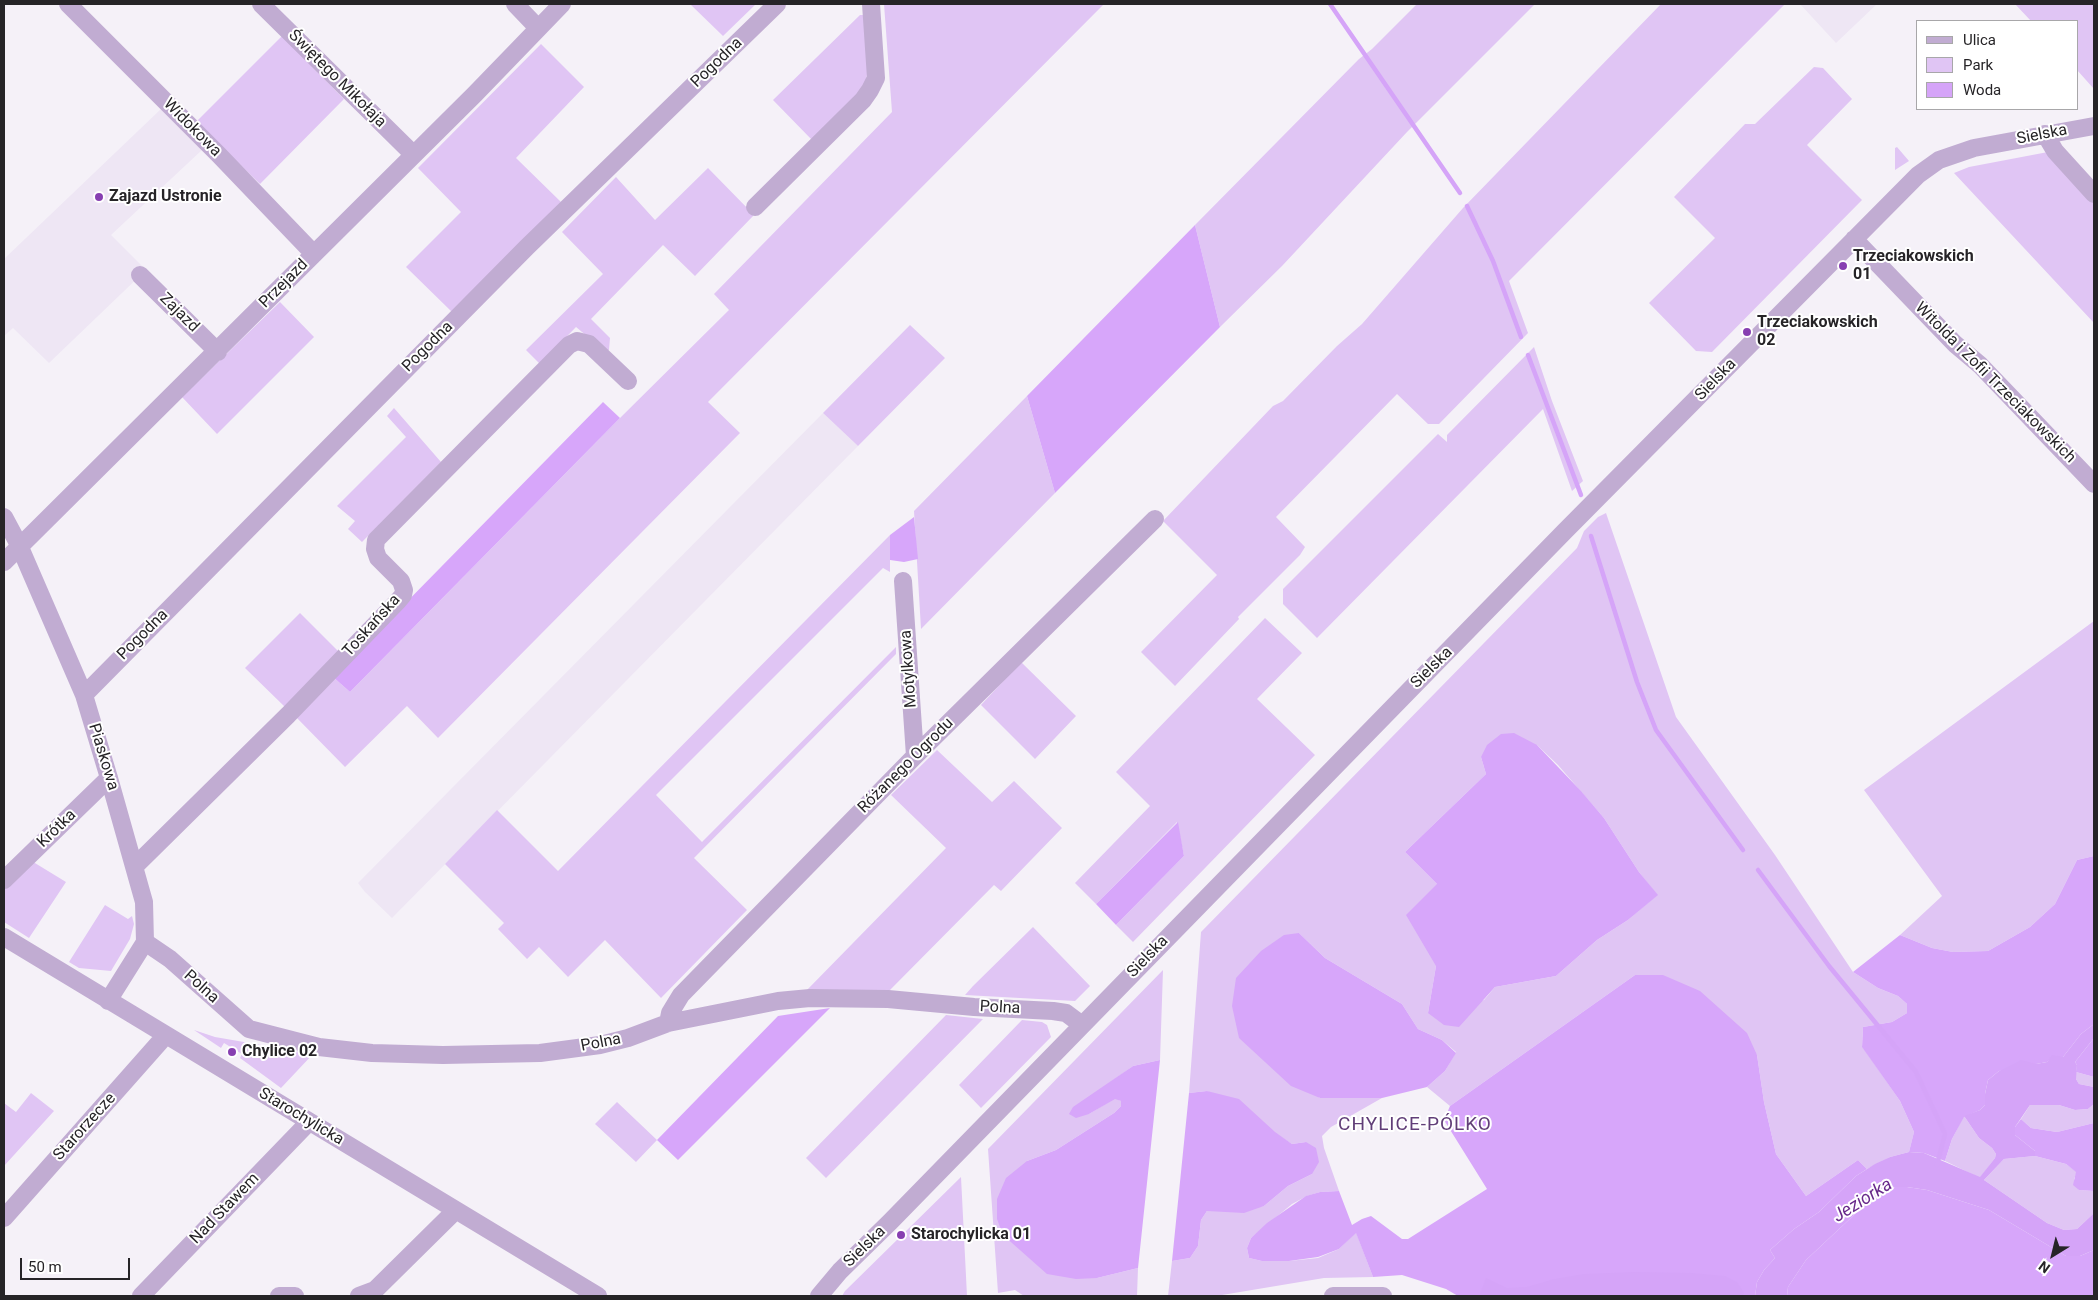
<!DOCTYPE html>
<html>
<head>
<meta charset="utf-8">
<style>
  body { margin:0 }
  #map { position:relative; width:2098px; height:1300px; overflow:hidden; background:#f5f1f8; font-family:Roboto,sans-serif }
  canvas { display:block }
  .frame { position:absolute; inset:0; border:5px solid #262427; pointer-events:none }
  .legend { position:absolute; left:1916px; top:20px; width:162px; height:90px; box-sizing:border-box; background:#fff; border:1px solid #a8a7a9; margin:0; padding:6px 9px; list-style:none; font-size:15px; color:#262427 }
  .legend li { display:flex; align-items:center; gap:10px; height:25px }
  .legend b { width:25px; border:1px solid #a8a7a9 }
  .north { position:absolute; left:2028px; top:1230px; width:50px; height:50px; -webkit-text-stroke:4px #fff; paint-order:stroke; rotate:216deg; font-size:14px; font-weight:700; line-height:20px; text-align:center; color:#262427 }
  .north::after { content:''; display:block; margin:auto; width:18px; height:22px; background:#262427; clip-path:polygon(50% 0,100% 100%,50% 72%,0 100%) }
  .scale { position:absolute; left:20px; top:1258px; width:110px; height:22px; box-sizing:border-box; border:2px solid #262427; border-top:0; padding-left:6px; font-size:15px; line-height:18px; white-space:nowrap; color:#262427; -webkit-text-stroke:4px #fff; paint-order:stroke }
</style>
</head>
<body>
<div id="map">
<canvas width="2098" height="1300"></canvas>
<div class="frame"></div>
<ul class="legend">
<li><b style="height:6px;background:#c1acd2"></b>Ulica</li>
<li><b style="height:14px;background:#e0c5f4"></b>Park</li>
<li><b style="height:14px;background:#d5a4f8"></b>Woda</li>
</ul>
<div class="north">N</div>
<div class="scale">50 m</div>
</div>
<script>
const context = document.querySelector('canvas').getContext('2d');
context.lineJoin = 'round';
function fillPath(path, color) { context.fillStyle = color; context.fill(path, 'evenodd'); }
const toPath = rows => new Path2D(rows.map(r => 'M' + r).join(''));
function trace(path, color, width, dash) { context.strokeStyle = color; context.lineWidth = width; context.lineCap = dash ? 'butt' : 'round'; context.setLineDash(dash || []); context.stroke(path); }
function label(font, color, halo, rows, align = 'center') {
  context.font = font + ' Roboto,sans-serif'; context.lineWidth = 4; context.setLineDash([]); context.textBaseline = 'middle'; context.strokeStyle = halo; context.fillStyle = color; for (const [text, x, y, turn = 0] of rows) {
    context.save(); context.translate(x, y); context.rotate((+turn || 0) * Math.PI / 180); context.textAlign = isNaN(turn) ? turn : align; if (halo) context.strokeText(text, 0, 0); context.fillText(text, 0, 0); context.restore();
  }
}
fillPath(toPath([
  [1800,4,1877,4,1836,43],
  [161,109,202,150,111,235,146,270,49,363,13,328,4,336,4,259],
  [823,413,858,446,392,918,365,892,358,883]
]), '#eee6f4');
fillPath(toPath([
  [690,4,756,4,723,36],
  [884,4,1104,4,708,402,740,433,438,738,407,706,345,767,295,716,333,677,350,692,620,418,729,310,714,294,892,112],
  [1417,4,1535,4,1407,132,1282,266,1220,327,1195,225,1359,59,1372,49],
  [1661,4,1785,4,1509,281,1528,333,1439,424,1428,424,1397,394,1276,517,1305,547,1300,555,1238,617,1239,619,1175,686,1141,652,1217,575,1163,521,1273,406,1283,401,1337,346,1362,324,1463,208],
  [2015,4,2094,4,2094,89,2077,70,2077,21,2031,21],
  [860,15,867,15,869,66,865,84,857,99,812,140,773,100],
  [282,36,344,99,260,184,196,122],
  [541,44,584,87,516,158,561,202,452,312,406,267,461,212,418,168],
  [1814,67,1823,68,1852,99,1807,145,1862,200,1712,352,1696,351,1649,303,1715,238,1674,197,1745,124,1755,124],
  [1897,147,1909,161,1895,170,1895,148],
  [2048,152,2094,201,2094,323,1954,173,1969,167],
  [708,168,754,215,695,276,663,245,591,319,610,338,609,350,606,352,576,327,540,364,526,350,603,274,562,232,616,177,655,220],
  [280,302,314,337,217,434,182,397],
  [910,325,945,358,858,446,823,413],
  [1534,347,1552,401,1583,481,1572,491,1543,409,1317,638,1283,604,1283,589,1438,434,1447,442,1447,435],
  [1027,396,1055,493,921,629,914,511],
  [394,408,441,462,362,542,348,529,355,521,337,506,406,437,387,416],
  [1606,513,1676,717,1775,855,1853,972,1878,988,1898,996,1907,1004,1907,1013,1892,1022,1863,1027,1862,1046,1900,1101,1914,1132,1909,1152,1890,1157,1867,1169,1858,1160,1806,1196,1776,1154,1764,1102,1757,1055,1635,975,1450,1106,1427,1087,1445,1071,1456,1052,1442,1040,1418,1029,1402,1004,1325,958,1299,933,1319,1098,1382,1098,1331,1127,1322,1136,1324,1148,1339,1191,1320,1192,1307,1196,1292,1204,1251,1238,1247,1248,1249,1258,1262,1261,1289,1261,1318,1258,1339,1249,1356,1232,1373,1277,1324,1278,1216,1296,1168,1296,1172,1261,1190,1258,1198,1246,1201,1220,1207,1211,1219,1211,1264,1206,1288,1186,1312,1174,1306,1142,1292,1144,1207,1091,1189,1093,1201,932,1577,548,1584,531,1598,517],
  [1537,745,1558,765,1604,818,1639,872,1657,895,1628,920,1597,940,1556,976,1495,987,1484,1000,1428,1013,1436,966,1437,884,1405,852,1486,774,1481,757],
  [890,535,890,572,883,568,656,795,702,842,896,647,896,654,694,858,747,910,661,998,605,940,568,977,539,947,527,959,498,929,504,923,445,864,497,810,558,871],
  [300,613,339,652,285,707,245,668],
  [1265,618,1302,653,1257,699,1315,755,1133,942,1116,925,1184,856,1177,822,1096,904,1075,883,1150,806,1116,772],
  [2094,621,2094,856,2077,860,2055,904,2030,927,1988,951,1953,952,1932,948,1900,935,1942,896,1864,790],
  [1021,662,1076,716,1035,759,981,705],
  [937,750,992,802,1014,781,1062,828,1001,891,994,885,890,990,847,990,844,994,806,991,946,848,891,795],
  [30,860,66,882,29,938,4,922,4,887],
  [105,905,128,919,132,916,134,924,130,939,111,971,79,968,69,962],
  [1033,927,1090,986,1075,1001,965,995,973,986],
  [1163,970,1160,1060,1133,1066,1104,1087,1089,1114,1115,1098,1121,1101,1121,1106,1114,1113,1056,1150,1027,1161,1097,1278,1138,1268,1137,1296,1024,1296,1015,1290,998,1293,988,1149],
  [946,1015,983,1019,826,1178,806,1158],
  [1022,1020,1042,1022,1047,1025,1051,1037,981,1108,959,1085],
  [194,1030,215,1037,313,1054,281,1088,240,1058,242,1054,224,1043,221,1048],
  [2076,1072,2094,1077,2094,1087,2079,1084,2076,1079],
  [31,1093,54,1111,4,1166,4,1103,16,1112],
  [617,1102,657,1140,636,1162,595,1124],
  [2094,1104,2094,1123,2057,1132,2031,1128,2021,1119,2030,1105,2059,1105,2075,1110,2088,1109],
  [1964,1116,1979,1138,1992,1148,1996,1154,1995,1158,1980,1178,1945,1161,1952,1139],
  [2035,1156,2066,1164,2077,1172,2074,1179,2079,1190,2094,1191,2094,1213,2077,1229,2064,1230,2047,1223,1984,1180,2004,1159],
  [961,1177,967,1296,842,1296,845,1291]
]), '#e0c5f4');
fillPath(toPath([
  [1195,225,1220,327,1055,493,1027,396],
  [603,402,620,418,350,692,333,677],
  [914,517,918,559,904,562,890,560,890,535],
  [1514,733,1537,745,1581,791,1604,818,1639,872,1658,895,1628,920,1597,940,1556,976,1495,987,1459,1027,1444,1025,1428,1013,1436,966,1406,915,1437,884,1405,852,1486,774,1481,757,1487,745,1501,734],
  [1178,822,1184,856,1116,925,1096,904],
  [2094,856,2094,1024,2081,1034,2063,1057,2050,1059,2047,1062,1999,1071,1988,1080,1985,1094,1985,1105,1980,1110,1964,1117,1952,1139,1945,1161,1924,1153,1909,1152,1914,1132,1900,1101,1862,1047,1863,1027,1892,1022,1907,1013,1907,1004,1898,996,1878,988,1853,972,1900,935,1932,948,1953,952,1988,951,2030,927,2055,904,2077,860],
  [1299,933,1325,958,1402,1004,1418,1029,1442,1040,1456,1053,1445,1071,1427,1087,1382,1098,1320,1098,1291,1086,1239,1038,1232,1006,1236,978,1261,951,1284,935],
  [1635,975,1663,975,1700,991,1747,1033,1757,1055,1764,1102,1776,1154,1806,1196,1858,1160,1867,1169,1856,1176,1819,1212,1794,1229,1770,1250,1775,1258,1764,1270,1757,1282,1755,1296,1458,1296,1446,1289,1402,1275,1373,1277,1356,1233,1339,1249,1318,1257,1289,1261,1262,1261,1249,1258,1247,1248,1251,1238,1267,1223,1306,1196,1320,1192,1339,1191,1352,1225,1362,1219,1371,1216,1402,1239,1408,1239,1487,1189,1444,1120,1450,1106],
  [830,1008,678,1160,657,1140,778,1016],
  [2094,1038,2094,1077,2076,1072,2077,1065,2075,1062],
  [1160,1060,1138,1268,1097,1278,1076,1279,1047,1274,1003,1235,997,1219,997,1199,1006,1178,1027,1161,1056,1150,1114,1113,1121,1106,1121,1101,1115,1099,1089,1114,1076,1118,1069,1114,1073,1107,1133,1066],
  [1207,1091,1239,1099,1275,1132,1292,1144,1306,1142,1316,1148,1319,1162,1312,1174,1288,1186,1264,1206,1244,1213,1207,1211,1201,1220,1198,1246,1190,1258,1172,1261,1189,1093],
  [2021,1119,2031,1128,2057,1132,2094,1123,2094,1191,2079,1190,2073,1185,2076,1172,2066,1164,2035,1156,2035,1151,2015,1135,2015,1127],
  [1895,1187,1907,1187,1927,1190,1989,1210,2066,1256,2080,1256,2094,1250,2094,1296,1787,1296,1788,1287,1806,1260,1870,1200]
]), '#d7a6fa');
fillPath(toPath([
  [2094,1024,2094,1038,2075,1062,2077,1065,2076,1079,2079,1084,2094,1087,2094,1104,2088,1109,2075,1110,2059,1105,2030,1105,2015,1127,2015,1135,2035,1151,2035,1156,2004,1159,1984,1180,2047,1223,2064,1230,2077,1229,2094,1213,2094,1250,2080,1256,2066,1256,1989,1210,1927,1190,1907,1187,1895,1187,1870,1200,1806,1260,1788,1287,1787,1296,1755,1296,1757,1282,1764,1270,1775,1258,1770,1250,1794,1229,1819,1212,1856,1176,1875,1164,1890,1157,1909,1152,1924,1153,1980,1177,1995,1158,1996,1154,1992,1148,1979,1138,1964,1116,1980,1110,1985,1105,1985,1094,1988,1080,1999,1071,2021,1060,2036,1064,2047,1062,2052,1055,2063,1057,2081,1034],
  [1634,1272,1692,1273,1725,1276,1737,1282,1744,1293,1743,1296,1481,1296,1480,1294,1486,1278,1507,1288,1527,1287,1554,1279,1584,1274]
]), '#d5a4f8');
trace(toPath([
  [1330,4,1460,193],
  [1467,206,1493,261,1521,337],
  [1528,355,1581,495],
  [1591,536,1637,682,1656,730,1743,850],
  [1758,870,1829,966,1916,1072,1945,1134,1937,1165]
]), '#d5a4f8', 4.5);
trace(toPath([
  [68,4,219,155,314,254],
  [261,4,413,154],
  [515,4,538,28],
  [2045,134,2055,151,2094,194],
  [755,207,863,100,870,90,876,78,871,4],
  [1854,239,1955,344,1980,365,2094,484],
  [140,275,218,352],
  [4,517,19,545,84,695,109,778,144,902,145,942,108,1001],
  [4,562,475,94,562,4],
  [903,581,915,756],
  [84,695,527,247,777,4],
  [134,867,288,715,398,601,403,595,404,590,401,581,378,558,375,549,376,540,569,345,577,341,589,344,628,381],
  [4,880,109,778],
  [4,937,598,1296],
  [145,942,170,959,249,1029,319,1047,372,1053,443,1055,540,1053,600,1045,628,1038,668,1023,778,1001,810,998,888,999,974,1007,1053,1011,1066,1013,1082,1025],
  [668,1023,670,1013,681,995,915,756,1155,519],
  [4,1218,166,1035],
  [141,1296,309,1122],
  [279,1296,295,1296],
  [359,1296,375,1290,455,1211],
  [819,1296,840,1271,890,1222,1565,531,1918,175,1939,160,1974,148,2094,126],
  [1333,1296,1383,1296]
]), '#c1acd2', 18);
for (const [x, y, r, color] of [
  [99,197,5,"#873fb1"],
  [1843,266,5,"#873fb1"],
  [1747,332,5,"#873fb1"],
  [232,1052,5,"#873fb1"],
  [901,1235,5,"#873fb1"]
]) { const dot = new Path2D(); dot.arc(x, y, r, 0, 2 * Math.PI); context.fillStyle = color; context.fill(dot); trace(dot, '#fff', 2); }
label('16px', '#262427', '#fff', [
  ["Pogodna",717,63,-44],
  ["Świętego Mikołaja",337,79,45],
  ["Widokowa",192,128,45],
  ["Sielska",2042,135,-11],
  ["Przejazd",284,284,-45],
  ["Zajazd",179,313,45],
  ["Pogodna",428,347,-45],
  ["Sielska",1716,380,-46],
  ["Witolda i Zofii Trzeciakowskich",1995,383,45],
  ["Toskańska",372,626,-48],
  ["Pogodna",143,635,-45],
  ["Sielska",1432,668,-45],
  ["Motylkowa",909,669,-94],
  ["Piaskowa",103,757,73],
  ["Różanego Ogrodu",906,766,-45],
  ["Krótka",57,829,-44],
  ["Sielska",1148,957,-46],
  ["Polna",201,987,42],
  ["Polna",1000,1008,3],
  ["Polna",601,1043,-11],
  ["Starochylicka",301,1117,31],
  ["Starorzecze",85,1127,-48],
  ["Nad Stawem",225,1209,-46],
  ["Sielska",865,1247,-44]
]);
label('bold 16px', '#262427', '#fff', [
  ["Zajazd Ustronie",109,197],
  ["Trzeciakowskich",1853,257],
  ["01",1853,275],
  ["Trzeciakowskich",1757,323],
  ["02",1757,341],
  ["Chylice 02",242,1052],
  ["Starochylicka 01",911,1235]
], 'left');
label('italic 18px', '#682a8b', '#fff', [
  ["Jeziorka",1863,1201,-32]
]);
context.letterSpacing = '1px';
label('19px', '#613e78', '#fff', [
  ["CHYLICE-PÓLKO",1415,1125]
]);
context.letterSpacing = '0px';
</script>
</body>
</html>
